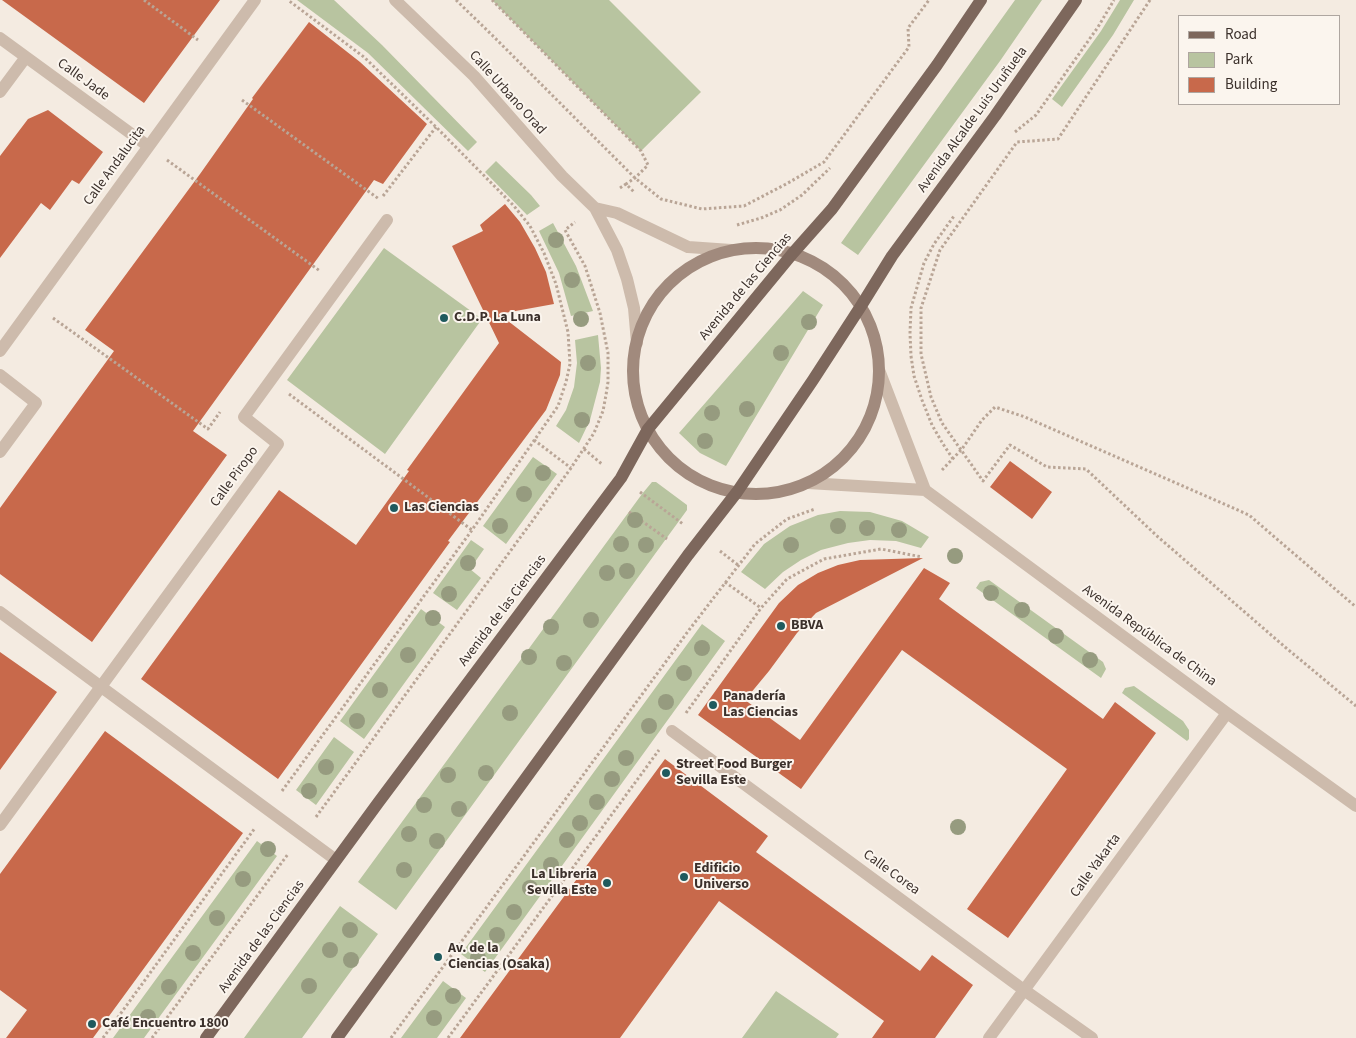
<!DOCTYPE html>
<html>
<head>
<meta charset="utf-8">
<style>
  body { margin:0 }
  #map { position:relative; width:1356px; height:1038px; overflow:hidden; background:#f4ebe1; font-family:"Source Sans 3",sans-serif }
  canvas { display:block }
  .legend { position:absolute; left:1178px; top:15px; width:162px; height:90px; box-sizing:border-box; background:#fbf5ee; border:1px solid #aea6a0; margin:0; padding:6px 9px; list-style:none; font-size:15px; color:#3b302b }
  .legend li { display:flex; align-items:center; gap:10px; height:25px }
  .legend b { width:25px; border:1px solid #aea6a0 }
</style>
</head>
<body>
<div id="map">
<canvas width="1356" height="1038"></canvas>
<ul class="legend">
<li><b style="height:6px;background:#7d675c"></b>Road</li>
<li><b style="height:14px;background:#b8c4a0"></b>Park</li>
<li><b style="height:14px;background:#c8694b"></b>Building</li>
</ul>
</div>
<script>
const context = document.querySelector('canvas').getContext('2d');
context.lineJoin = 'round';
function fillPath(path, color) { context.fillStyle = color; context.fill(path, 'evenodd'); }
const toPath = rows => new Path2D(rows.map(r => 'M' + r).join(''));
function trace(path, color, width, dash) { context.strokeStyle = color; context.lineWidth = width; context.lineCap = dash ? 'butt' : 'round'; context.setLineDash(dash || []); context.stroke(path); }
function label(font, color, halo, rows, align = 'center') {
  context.font = font + ' "Source Sans 3",sans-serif'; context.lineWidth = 4; context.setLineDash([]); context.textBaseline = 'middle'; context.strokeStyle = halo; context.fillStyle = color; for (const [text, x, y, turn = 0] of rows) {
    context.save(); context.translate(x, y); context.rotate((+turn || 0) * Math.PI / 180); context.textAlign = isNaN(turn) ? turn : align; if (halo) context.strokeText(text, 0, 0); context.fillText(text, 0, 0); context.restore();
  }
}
fillPath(toPath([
  [297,0,334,0,382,45,477,142,468,151,368,53],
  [492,0,609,0,701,92,641,151],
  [1015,0,1042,0,1000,61,858,255,841,243],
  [1120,0,1134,0,1113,35,1062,107,1052,99,1101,31],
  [496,161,531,195,540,206,527,215,485,172],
  [553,223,576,266,593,311,571,316,559,273,539,231],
  [384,248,482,319,385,454,287,380],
  [803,291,823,305,726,466,700,453,679,433],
  [598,335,601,368,600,382,590,420,579,443,556,426,566,410,574,387,577,363,575,340],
  [533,457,557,474,506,544,483,526],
  [652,482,656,482,687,505,687,510,396,910,358,882,642,494],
  [840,511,870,512,902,521,929,537,921,548,896,541,870,540,848,543,821,550,801,560,783,572,765,589,741,572,764,544,790,526,818,515],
  [471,540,484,549,470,569,481,578,457,610,433,593],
  [989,580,1103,662,1106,669,1101,678,976,588,980,582],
  [421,609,445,627,364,739,340,721],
  [702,624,725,641,485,972,461,954],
  [1134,686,1183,721,1189,730,1189,739,1187,741,1122,693,1125,688],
  [334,737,354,752,316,805,296,790],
  [257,841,277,856,144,1038,113,1038],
  [340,906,378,934,302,1038,244,1038],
  [443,981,466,998,437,1038,401,1038],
  [776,991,839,1034,836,1038,742,1038]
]), '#b8c4a0');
fillPath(toPath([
  [2,0,220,0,144,103],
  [309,22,360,62,427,124,383,184,374,180,193,431,227,455,92,642,0,574,0,508,114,351,85,330,200,174,253,99,252,98],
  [48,110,103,152,79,184,72,180,50,210,41,203,0,258,0,156,28,119],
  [505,204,520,222,535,248,546,272,554,304,499,314,561,362,560,375,546,410,448,541,450,542,278,779,141,679,279,490,356,545,409,471,407,470,499,343,452,246,483,231,480,225],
  [1010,461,1052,492,1032,519,990,487],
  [923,558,816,613,797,633,769,671,745,700,800,740,924,568,950,583,939,599,1103,719,1115,702,1156,733,1008,938,967,909,1067,769,902,650,801,789,698,715,779,603,798,585,818,573,838,565,860,560],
  [0,652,57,692,0,770],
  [105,731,243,833,93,1038,6,1038,27,1010,0,990,0,874],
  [665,759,768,836,756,852,920,971,932,955,973,985,935,1038,872,1038,884,1021,719,901,620,1038,460,1038]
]), '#c8694b');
trace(toPath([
  [144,0,198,40],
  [456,0,494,37,635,178,661,199,702,209,744,206,788,183,824,162,909,47,908,28,929,0],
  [492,0,641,151,648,165,635,178,626,184],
  [1150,0,1058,139,1017,142,940,250,921,308,921,354,931,397,942,423,983,481,1010,445,1047,467,1086,469,1157,536,1285,647,1356,706],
  [242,100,379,199],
  [1015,132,1036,115,1098,27,1114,0],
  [167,160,320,271],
  [620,188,626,184,634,192],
  [383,196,436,127],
  [737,225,761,218,780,210,802,195,830,168],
  [53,318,208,429,220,412],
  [289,394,472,530],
  [534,440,571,468],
  [584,449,603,465],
  [953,459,943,444,932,425,922,400,914,376,911,356,910,333,911,308,924,263,934,244,954,216],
  [942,470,962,449,982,420,995,407,1025,417,1249,515,1356,607],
  [640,492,683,524],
  [629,512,667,539],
  [720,551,738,565],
  [725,582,761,608],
  [686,713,761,608,787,579,824,559,881,549,922,557],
  [282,791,472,530,558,406,566,382,570,364,568,332,556,284,544,253,530,226,514,206,436,127,364,57,288,0],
  [316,817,571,468,594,433,603,411,606,395,608,382,608,353,600,313,585,266,565,230,575,222],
  [103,1038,255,828],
  [152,1038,288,854],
  [391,1038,689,630,755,544,787,519,815,509],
  [448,1038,659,750]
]), '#b9a596', 3, [2.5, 2.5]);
trace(toPath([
  [0,612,100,686],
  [672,731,1024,990]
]), '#cdbbac', 12);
trace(toPath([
  [0,38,148,146],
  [0,92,26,57],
  [0,351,255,0],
  [879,370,925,490],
  [0,375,36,403,0,452],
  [808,483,925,490],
  [925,490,1227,713,1356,806],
  [100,686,336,860],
  [0,825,278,444,244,417,387,220],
  [1024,990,1092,1038],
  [989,1038,1227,713]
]), '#cdbbac', 12);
trace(toPath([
  [395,0,474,76,562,176,595,208,617,250,627,279,634,308,637,343],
  [595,208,617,213,688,247,731,250]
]), '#cdbbac', 12);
trace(toPath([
  '633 371a123 123 0 1 1 246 0a123 123 0 1 1-246 0Z'
]), '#a18a7d', 12);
trace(toPath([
  [206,1038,378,803,621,478,648,429,793,253,832,209,937,65,981,0],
  [337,1038,688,555,737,492,813,380,861,306,892,256,995,116,1076,0]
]), '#7d675c', 12);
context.fillStyle = '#969b7f';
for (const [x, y] of [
  [556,240],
  [572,280],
  [581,319],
  [809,322],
  [781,353],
  [588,363],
  [747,409],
  [712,413],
  [582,420],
  [705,441],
  [543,473],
  [524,494],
  [635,520],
  [500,526],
  [838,526],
  [867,528],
  [899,530],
  [621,544],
  [646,545],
  [791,545],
  [955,556],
  [468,563],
  [627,571],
  [607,573],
  [991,593],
  [449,594],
  [1022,610],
  [433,618],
  [591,620],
  [551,627],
  [1056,636],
  [702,648],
  [408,655],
  [529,657],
  [1090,660],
  [564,663],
  [684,673],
  [380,690],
  [666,702],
  [510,713],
  [357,721],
  [649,726],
  [626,758],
  [326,767],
  [486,773],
  [448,775],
  [612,779],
  [309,791],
  [597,802],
  [424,805],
  [459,809],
  [580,823],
  [958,827],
  [409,834],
  [567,840],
  [437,841],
  [268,849],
  [551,865],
  [404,870],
  [243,879],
  [530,888],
  [514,912],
  [217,918],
  [350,930],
  [497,935],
  [330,950],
  [193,953],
  [478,958],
  [351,960],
  [309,986],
  [169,987],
  [453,996],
  [148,1017],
  [434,1018]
]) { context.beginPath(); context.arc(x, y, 8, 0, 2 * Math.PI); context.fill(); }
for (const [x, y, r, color] of [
  [444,318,5,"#1f5a5e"],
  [394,508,5,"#1f5a5e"],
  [781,626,5,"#1f5a5e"],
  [713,705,5,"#1f5a5e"],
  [666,773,5,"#1f5a5e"],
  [684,877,5,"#1f5a5e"],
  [607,883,5,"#1f5a5e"],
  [438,957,5,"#1f5a5e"],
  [92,1024,5,"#1f5a5e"]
]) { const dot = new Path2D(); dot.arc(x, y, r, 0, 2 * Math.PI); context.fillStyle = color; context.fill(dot); trace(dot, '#fbf5ee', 2); }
label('14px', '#3b302b', '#fbf5ee', [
  ["Calle Jade",83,80,36],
  ["Calle Urbano Orad",507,93,48],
  ["Avenida Alcalde Luis Uruñuela",973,120,-54],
  ["Calle Andalucita",115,166,-54],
  ["Avenida de las Ciencias",746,287,-50],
  ["Calle Piropo",235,477,-54],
  ["Avenida de las Ciencias",503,611,-53],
  ["Avenida República de China",1149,636,36],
  ["Calle Yakarta",1096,866,-54],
  ["Calle Corea",891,873,36],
  ["Avenida de las Ciencias",262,937,-54]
]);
label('bold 14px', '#3b302b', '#fbf5ee', [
  ["C.D.P. La Luna",454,318],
  ["Las Ciencias",404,508],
  ["BBVA",791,626],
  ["Panadería",723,697],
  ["Las Ciencias",723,713],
  ["Street Food Burger",676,765],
  ["Sevilla Este",676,781],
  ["Edificio",694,869],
  ["Universo",694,885],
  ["La Libreria",597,875,"right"],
  ["Sevilla Este",597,891,"right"],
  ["Av. de la",448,949],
  ["Ciencias (Osaka)",448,965],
  ["Café Encuentro 1800",102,1024]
], 'left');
</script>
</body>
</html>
